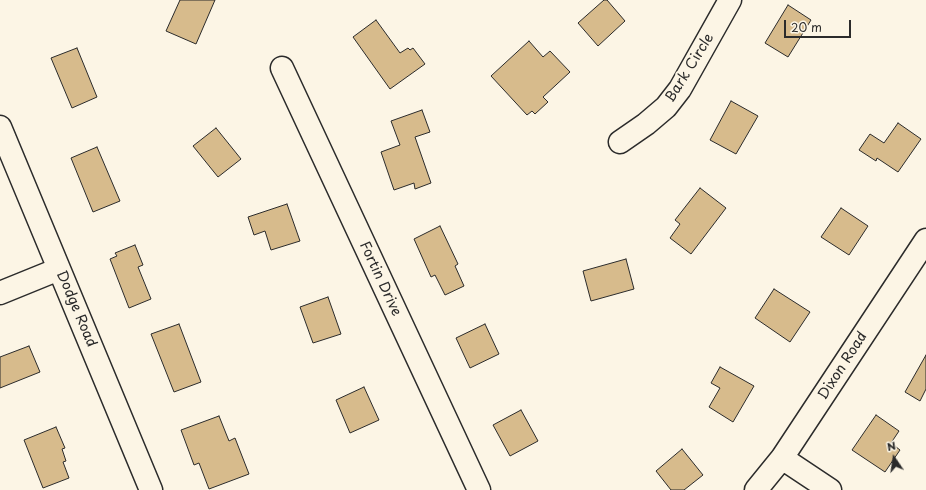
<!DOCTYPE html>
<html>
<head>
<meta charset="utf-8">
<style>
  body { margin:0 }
  #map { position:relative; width:926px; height:490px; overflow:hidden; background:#fcf5e5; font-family:"Playpen Sans",sans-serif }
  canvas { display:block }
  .north { position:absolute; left:874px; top:438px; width:40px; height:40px; -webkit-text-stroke:3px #fcf5e5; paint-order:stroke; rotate:347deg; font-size:11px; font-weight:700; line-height:16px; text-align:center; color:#2b2b2b }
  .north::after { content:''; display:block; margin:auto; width:14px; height:18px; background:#2b2b2b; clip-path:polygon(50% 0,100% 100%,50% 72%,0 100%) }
  .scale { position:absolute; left:784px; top:20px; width:67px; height:18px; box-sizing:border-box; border:2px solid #2b2b2b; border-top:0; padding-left:5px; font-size:12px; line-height:14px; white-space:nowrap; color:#2b2b2b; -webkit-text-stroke:3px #fcf5e5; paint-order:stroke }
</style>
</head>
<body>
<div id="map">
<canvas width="926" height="490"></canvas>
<div class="north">N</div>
<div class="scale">20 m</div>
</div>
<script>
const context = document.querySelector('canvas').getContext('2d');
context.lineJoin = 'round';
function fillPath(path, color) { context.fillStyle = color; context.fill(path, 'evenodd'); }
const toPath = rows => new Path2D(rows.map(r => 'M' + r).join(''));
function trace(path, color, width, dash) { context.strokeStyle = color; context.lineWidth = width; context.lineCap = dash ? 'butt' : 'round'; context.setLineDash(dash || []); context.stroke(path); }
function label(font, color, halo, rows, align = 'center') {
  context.font = font + ' "Playpen Sans",sans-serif'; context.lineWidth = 4; context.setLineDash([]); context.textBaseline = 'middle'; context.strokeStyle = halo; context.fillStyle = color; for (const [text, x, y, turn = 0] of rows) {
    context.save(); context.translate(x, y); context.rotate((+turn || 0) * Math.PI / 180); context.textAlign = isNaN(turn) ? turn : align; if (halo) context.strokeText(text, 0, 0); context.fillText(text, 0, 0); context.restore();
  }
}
const building = toPath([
  [180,0,215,0,196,44,166,31,180,0],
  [604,0,607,0,625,21,598,46,578,23,604,0],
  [788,5,811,20,788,57,765,43,788,5],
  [376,20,400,53,408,48,410,50,413,48,425,64,390,89,353,37,376,20],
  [529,41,543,57,550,51,570,72,543,97,548,102,535,114,532,111,527,115,491,76,529,41],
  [77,48,97,97,72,108,51,58,77,48],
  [731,101,758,116,736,154,710,140,731,101],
  [422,110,430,132,415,137,431,183,415,189,414,183,394,190,381,152,400,145,391,121,422,110],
  [898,123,921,139,898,172,877,158,876,161,859,150,870,134,884,143,898,123],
  [216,128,241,159,218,177,193,146,216,128],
  [97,147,120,201,93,212,71,158,97,147],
  [700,188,726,208,691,254,670,238,680,224,675,220,700,188],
  [287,204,300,241,271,250,265,231,254,235,248,217,287,204],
  [841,208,868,226,849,255,821,237,841,208],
  [440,226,458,264,455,266,464,286,445,295,435,275,431,277,414,239,440,226],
  [135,245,143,265,138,267,151,299,129,308,110,259,117,256,115,253,135,245],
  [626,259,634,289,591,301,583,271,626,259],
  [774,289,810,312,790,342,755,318,774,289],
  [328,297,341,334,313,343,300,307,328,297],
  [179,324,201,382,174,392,151,334,179,324],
  [485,324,499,354,470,368,456,338,485,324],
  [29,346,40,372,0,388,0,357,29,346],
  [926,355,926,389,920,401,905,392,926,355],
  [720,367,754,386,733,422,709,407,720,388,711,383,720,367],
  [364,387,379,420,350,433,336,400,364,387],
  [521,410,538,441,510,456,493,425,521,410],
  [876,415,899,431,891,443,900,450,885,472,852,450,876,415],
  [219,416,229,441,235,438,249,474,209,489,199,463,194,465,181,430,219,416],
  [56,427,65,448,62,449,66,461,63,462,69,478,43,488,24,440,56,427],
  [682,449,703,475,684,490,671,490,656,471,682,449]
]);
fillPath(building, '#d7bb8c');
trace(building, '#2b2b2b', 1);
const street = toPath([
  [282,68,479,490],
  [0,127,151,490],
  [620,142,646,124,666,107,680,89,730,0],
  [0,293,59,269],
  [782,458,830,490],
  [756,490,782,458,926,240]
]);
trace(street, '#2b2b2b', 25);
trace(street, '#fcf5e5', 22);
label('14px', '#2b2b2b', '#fcf5e5', [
  ["Bark Circle",690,68,-58],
  ["Fortin Drive",380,279,65],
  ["Dodge Road",76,309,67],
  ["Dixon Road",843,366,-57]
]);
</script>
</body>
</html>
